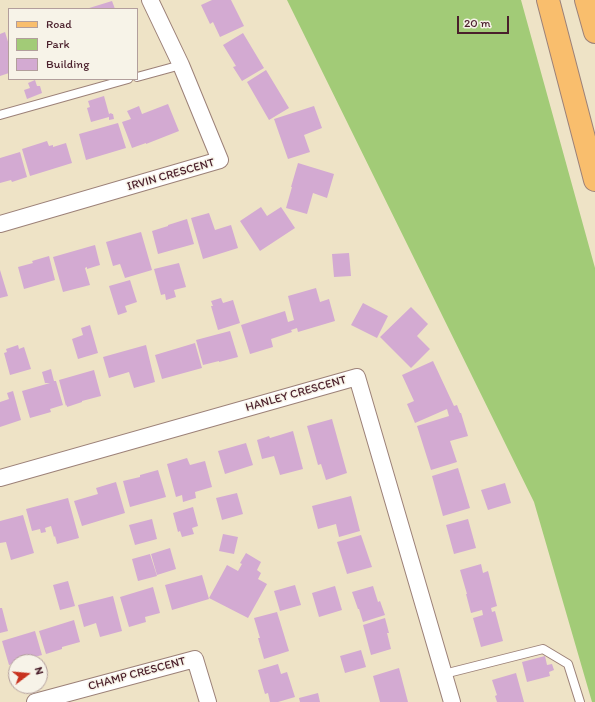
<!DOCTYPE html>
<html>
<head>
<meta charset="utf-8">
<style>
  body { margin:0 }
  #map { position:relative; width:595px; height:702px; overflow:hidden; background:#eee3c6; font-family:Itim,sans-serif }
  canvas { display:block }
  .legend { position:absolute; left:8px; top:8px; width:130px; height:72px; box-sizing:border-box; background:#f7f3e8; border:1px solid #b29e9c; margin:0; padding:5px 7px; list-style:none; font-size:12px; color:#4a1f2b }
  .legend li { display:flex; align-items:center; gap:8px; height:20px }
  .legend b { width:20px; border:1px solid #b29e9c }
  .north { position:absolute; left:8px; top:654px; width:40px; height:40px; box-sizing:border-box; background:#f7f3e8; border:1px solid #b29e9c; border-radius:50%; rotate:74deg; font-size:11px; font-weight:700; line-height:16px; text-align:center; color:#4a1f2b }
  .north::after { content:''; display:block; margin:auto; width:14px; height:18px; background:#c8321e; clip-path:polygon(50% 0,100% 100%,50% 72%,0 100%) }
  .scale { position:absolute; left:457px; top:16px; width:52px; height:18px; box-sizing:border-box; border:2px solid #4a1f2b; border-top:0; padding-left:5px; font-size:12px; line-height:14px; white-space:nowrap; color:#4a1f2b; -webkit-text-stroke:3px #f7f3e8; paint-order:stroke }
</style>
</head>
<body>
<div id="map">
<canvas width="595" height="702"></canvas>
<ul class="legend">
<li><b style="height:5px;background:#f9be6d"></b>Road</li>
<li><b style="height:11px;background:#a2cb77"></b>Park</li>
<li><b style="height:11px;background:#d3aad2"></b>Building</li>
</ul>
<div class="north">N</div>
<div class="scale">20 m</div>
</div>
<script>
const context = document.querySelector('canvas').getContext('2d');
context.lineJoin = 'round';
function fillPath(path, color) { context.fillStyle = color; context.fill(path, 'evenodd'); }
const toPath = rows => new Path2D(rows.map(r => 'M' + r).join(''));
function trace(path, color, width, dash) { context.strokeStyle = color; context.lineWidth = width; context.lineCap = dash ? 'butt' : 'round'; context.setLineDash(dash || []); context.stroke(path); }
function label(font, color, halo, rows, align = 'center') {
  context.font = font + ' Itim,sans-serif'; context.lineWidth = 3; context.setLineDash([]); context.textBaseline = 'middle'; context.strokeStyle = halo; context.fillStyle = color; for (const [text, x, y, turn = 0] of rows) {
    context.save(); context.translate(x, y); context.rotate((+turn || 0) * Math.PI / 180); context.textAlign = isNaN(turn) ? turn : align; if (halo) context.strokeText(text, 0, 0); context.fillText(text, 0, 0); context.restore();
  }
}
fillPath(toPath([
  [287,0,521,0,595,268,595,702,592,702,534,502]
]), '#a2cb77');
fillPath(toPath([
  [212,0,231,0,244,26,220,37,213,22,210,24,201,5],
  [112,1,115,9,86,9],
  [5,32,9,45,9,73,0,76,0,34],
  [243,33,264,68,242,81,233,67,236,66,223,45],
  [266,70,289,108,269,120,247,82],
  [35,80,37,86,40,86,42,93,27,99,24,90,30,88,28,83],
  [104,96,109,114,111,113,112,114,113,114,114,119,109,120,109,117,91,122,87,108,90,107,88,101],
  [168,104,179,131,146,144,146,143,132,148,122,122,131,119,127,111,139,106,142,114],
  [314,106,322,128,304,135,310,152,288,159,274,119],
  [118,123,126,148,86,160,79,134],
  [47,141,49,146,53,145,53,147,66,143,72,163,30,176,22,149],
  [20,152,27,177,12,182,11,180,0,183,0,158],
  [298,163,334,174,327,198,313,193,307,214,286,208,292,187,291,187],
  [261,207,267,216,281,207,295,228,260,251,240,221],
  [209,213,215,230,231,225,238,248,203,259,191,218],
  [187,219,194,244,158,254,152,231,168,226,168,225],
  [141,232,152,270,125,278,120,264,113,266,106,242],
  [95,245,100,265,87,269,87,267,85,268,90,285,63,292,53,257],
  [349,253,351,276,334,277,332,254],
  [49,256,55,280,24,289,18,267,33,263,32,261],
  [179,263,186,287,174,290,176,297,166,300,165,294,161,295,154,269],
  [0,270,8,296,0,298],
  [130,280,137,302,125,306,127,312,118,315,109,286],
  [316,288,320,302,329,299,335,321,298,332,297,328,291,330,292,332,271,339,273,347,250,354,241,325,285,311,288,322,294,320,288,296],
  [221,298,223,303,233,300,240,323,218,330,211,306,213,306,211,301],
  [363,303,388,316,377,338,351,325],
  [411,307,428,324,417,336,430,349,411,368,380,337],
  [90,325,98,353,78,359,72,339,83,335,81,328],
  [230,331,238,357,219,362,219,361,203,365,196,340],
  [195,343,202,368,162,379,155,355],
  [18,345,19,349,24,347,31,369,10,375,4,353,7,352,6,349],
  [146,345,155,382,134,388,129,372,109,378,103,357],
  [433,361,454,406,457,405,460,413,461,413,468,436,450,441,457,462,431,470,417,426,449,416,447,409,415,423,407,404,414,401,402,375],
  [51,369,54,381,56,381,63,405,50,409,51,412,30,418,22,391,50,383,45,383,42,372],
  [94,370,101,396,82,401,82,402,67,407,67,405,66,406,59,380],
  [13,391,21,420,0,427,0,402,9,399,7,393],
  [332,419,347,473,326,480,321,464,318,465,307,426],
  [293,431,303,469,280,475,274,456,262,459,257,440,269,436,270,438],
  [246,443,253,465,225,474,218,451],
  [187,458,190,465,205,461,212,487,195,492,196,498,183,502,182,495,176,497,167,464],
  [458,468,470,508,443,516,432,476],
  [158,470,166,497,130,507,123,481,140,477,140,475],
  [116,482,125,513,82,526,74,501,98,494,96,488],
  [505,483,511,503,488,510,481,490],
  [237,493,243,514,222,520,216,498],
  [351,496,360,531,339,537,336,524,318,529,312,506],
  [68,498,79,538,57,544,55,536,54,537,51,526,45,528,46,532,41,533,40,529,32,531,26,509],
  [193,507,198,526,192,528,194,534,182,537,180,531,178,532,173,513],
  [23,515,34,553,11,560,6,542,0,543,0,521],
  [152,519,157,539,135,545,129,525],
  [468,519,476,548,454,554,446,525],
  [223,534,238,537,234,554,219,551],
  [361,535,372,567,347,574,337,542],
  [170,548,176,569,157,575,151,554],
  [246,553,261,562,257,570,261,573,258,579,267,584,248,618,209,598,227,565,238,571,242,564,240,563],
  [150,554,157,576,138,581,132,559],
  [481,564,483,573,488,571,497,606,491,608,492,612,495,611,503,641,481,647,473,618,483,615,482,610,471,613,466,594,467,594,460,570],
  [202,575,209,599,172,610,165,585],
  [68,581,75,606,60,610,53,585],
  [295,585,301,605,280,611,274,591],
  [335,586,342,610,319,617,312,593],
  [373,586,378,602,380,601,385,615,363,622,359,609,358,609,352,592],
  [153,587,160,613,145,617,146,622,129,627,120,597],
  [113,596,122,631,100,637,96,623,84,627,78,605],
  [0,608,2,608,8,631,0,633],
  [277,612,289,651,264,659,258,638,260,638,254,618],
  [385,618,389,633,387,633,391,649,371,655,363,625],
  [74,620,80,642,62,647,62,649,46,654,39,631],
  [35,631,42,655,16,662,16,663,9,665,2,641],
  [361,650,366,667,345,673,340,656],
  [545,656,547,665,552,664,554,670,549,672,550,676,527,682,522,662],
  [278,664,281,674,287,672,295,697,278,702,270,702,268,693,265,694,258,670],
  [399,668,408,702,380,702,373,676],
  [516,673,524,702,497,702,495,696,497,695,492,680],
  [318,693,320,702,300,702,299,698]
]), '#d3aad2');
const lane = toPath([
  [137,77,181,65],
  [0,115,128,79],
  [444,674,543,649,568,664,580,702]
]);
const street = toPath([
  [0,224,220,160,181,65,150,0],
  [0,478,357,377,452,702],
  [35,702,195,659,208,702]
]);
const primary = toPath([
  [548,0,595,180],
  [586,0,595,32]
]);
trace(lane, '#9c8178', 10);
trace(street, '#9c8178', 18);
trace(primary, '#9c8178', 24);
trace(lane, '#fff', 8);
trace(street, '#fff', 16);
trace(primary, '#f9be6d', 22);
label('12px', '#4a1f2b', '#f7f3e8', [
  ["IRVIN CRESCENT",171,175,-16],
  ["HANLEY CRESCENT",296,394,-16],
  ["CHAMP CRESCENT",137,674,-15]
]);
</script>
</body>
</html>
